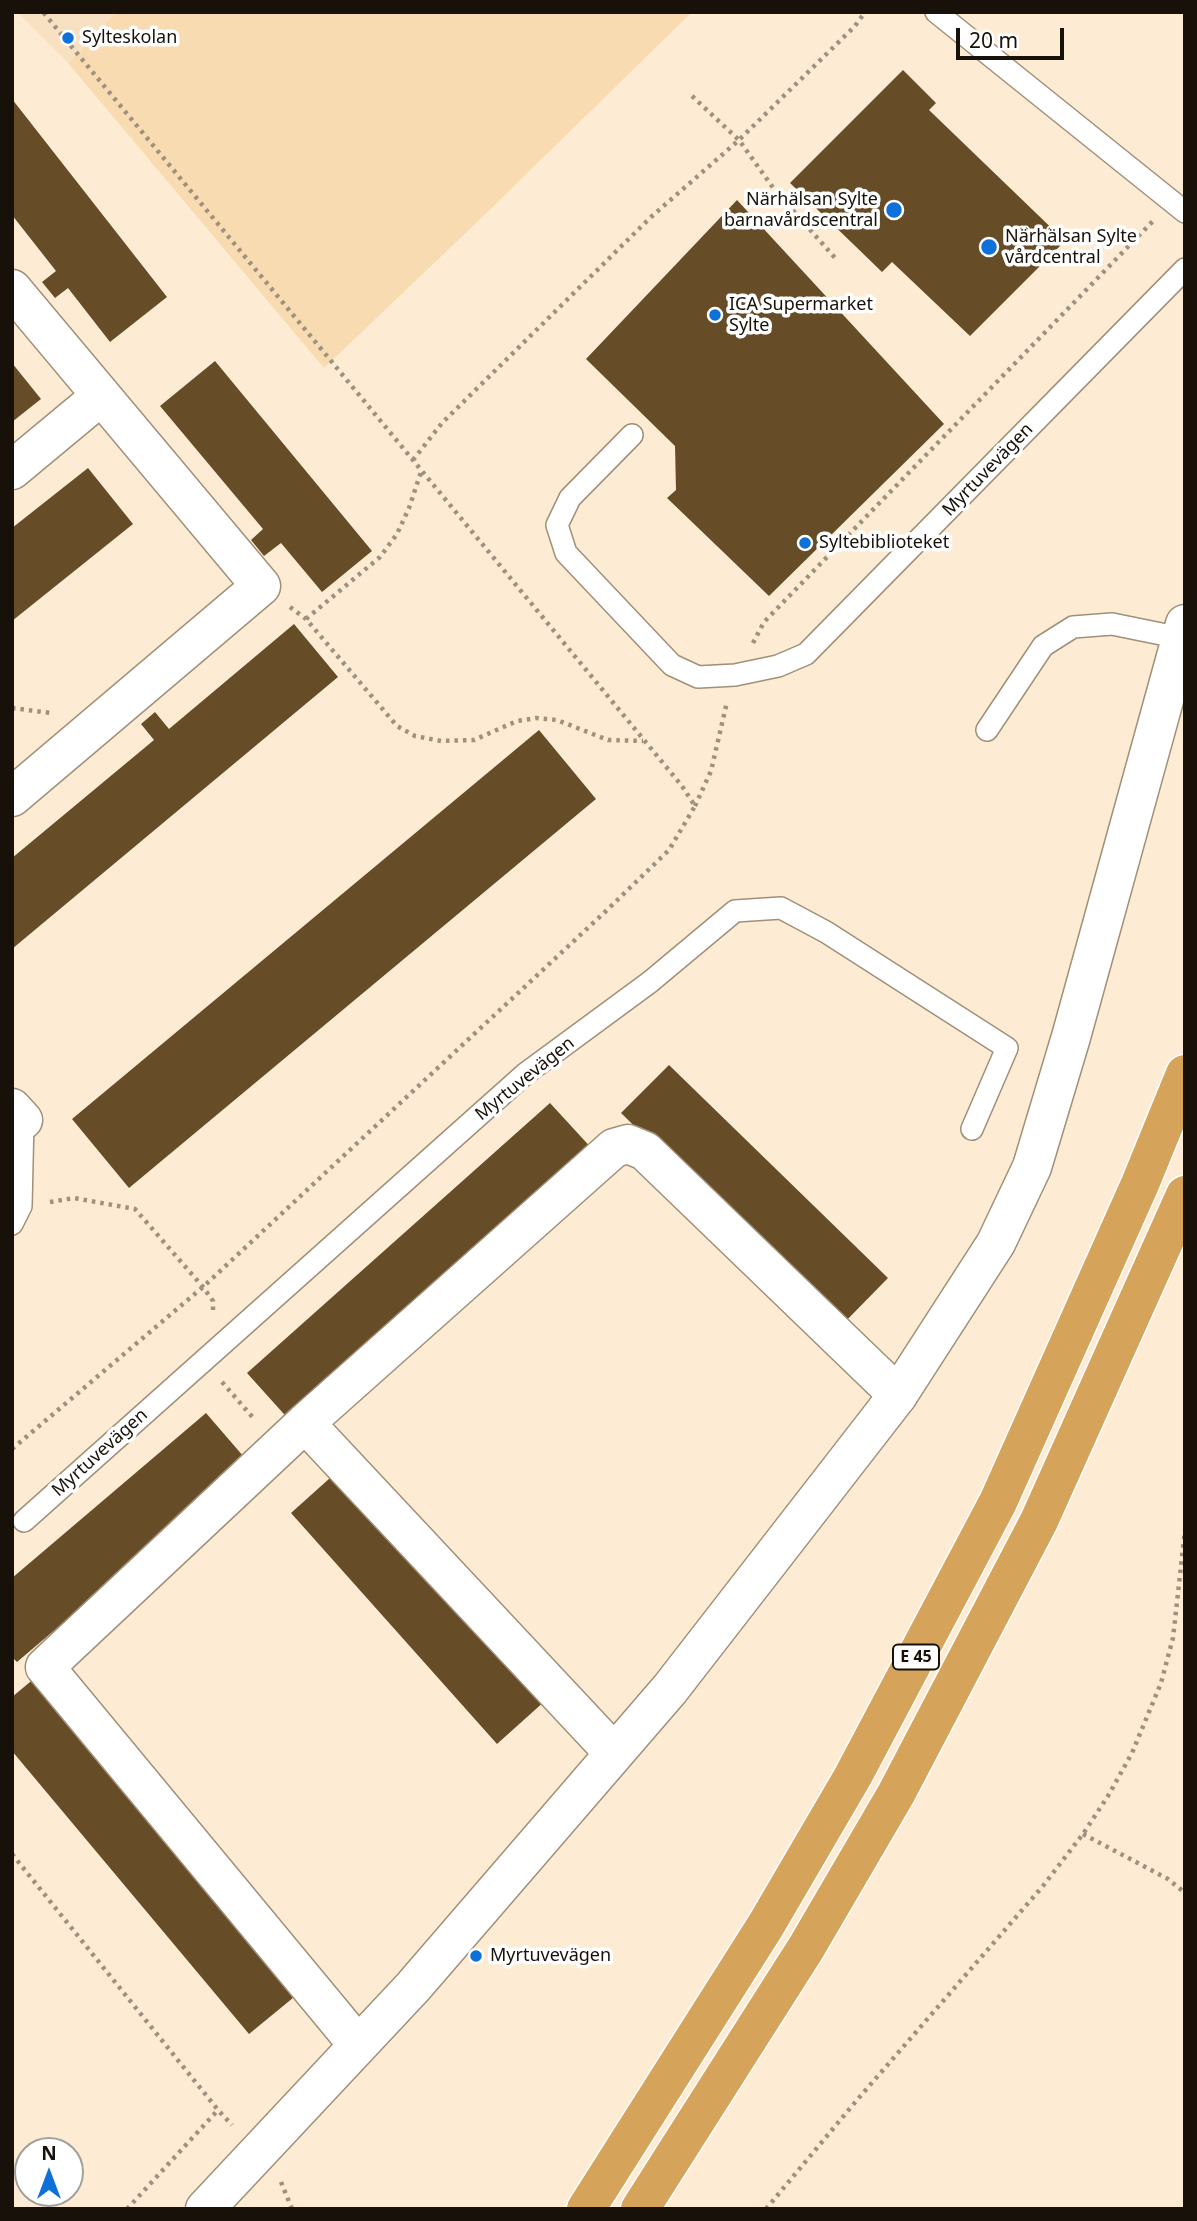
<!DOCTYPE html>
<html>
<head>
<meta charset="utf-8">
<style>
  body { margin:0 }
  #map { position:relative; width:1197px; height:2221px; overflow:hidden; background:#fdebd3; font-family:"Noto Sans",sans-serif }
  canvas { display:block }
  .frame { position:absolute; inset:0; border:14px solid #171109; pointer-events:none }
  .north { position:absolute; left:14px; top:2137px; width:70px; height:70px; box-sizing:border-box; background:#fff; border:2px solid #a2a09d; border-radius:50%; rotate:0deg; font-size:19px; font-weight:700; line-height:28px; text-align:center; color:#171109 }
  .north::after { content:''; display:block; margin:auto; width:24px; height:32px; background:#0e70d9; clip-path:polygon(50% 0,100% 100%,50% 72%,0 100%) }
  .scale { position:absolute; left:956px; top:28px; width:108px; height:32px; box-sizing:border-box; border:4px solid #171109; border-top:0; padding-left:9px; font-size:21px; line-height:24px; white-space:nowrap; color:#171109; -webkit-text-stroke:5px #fff; paint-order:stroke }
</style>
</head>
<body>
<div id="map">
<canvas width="1197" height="2221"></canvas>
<div class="frame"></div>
<div class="north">N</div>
<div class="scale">20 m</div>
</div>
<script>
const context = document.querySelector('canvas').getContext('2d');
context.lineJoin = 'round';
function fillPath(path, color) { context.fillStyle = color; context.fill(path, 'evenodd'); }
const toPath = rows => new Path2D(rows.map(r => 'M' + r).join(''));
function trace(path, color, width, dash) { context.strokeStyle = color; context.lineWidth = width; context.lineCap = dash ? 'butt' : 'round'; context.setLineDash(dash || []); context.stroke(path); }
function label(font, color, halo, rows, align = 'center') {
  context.font = font + ' "Noto Sans",sans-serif'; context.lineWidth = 7; context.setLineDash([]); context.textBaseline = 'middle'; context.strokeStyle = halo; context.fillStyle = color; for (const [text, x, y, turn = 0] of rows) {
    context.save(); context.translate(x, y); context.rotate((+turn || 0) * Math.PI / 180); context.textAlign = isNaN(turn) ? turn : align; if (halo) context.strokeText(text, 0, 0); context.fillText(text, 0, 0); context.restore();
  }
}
fillPath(toPath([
  [17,12,116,12,68,63]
]), '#f8e1c3');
fillPath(toPath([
  [116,12,692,12,474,225,324,368,68,63]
]), '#f9dbb2');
fillPath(toPath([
  [903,70,936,103,929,110,1065,241,970,336,892,262,882,272,790,183],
  [12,99,167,297,110,342,68,288,55,298,42,282,56,271,12,215],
  [737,200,944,424,769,596,667,498,676,490,675,446,586,359],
  [215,361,372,551,322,592,281,543,264,556,251,540,263,529,160,406],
  [12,363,41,399,12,422],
  [88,468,133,524,12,621,12,528],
  [294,624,338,677,12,949,12,858,154,740,141,724,155,712,169,729],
  [539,730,596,799,129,1188,72,1119],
  [669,1065,888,1278,840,1327,621,1113],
  [550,1103,595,1152,292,1423,247,1373],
  [206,1413,250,1464,17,1662,12,1657,12,1578],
  [340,1469,546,1700,497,1744,291,1513],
  [36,1677,299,1993,249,2034,12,1751,12,1697]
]), '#674d27');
const lane = toPath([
  [936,12,1185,212],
  [632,435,570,498,557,525,566,553,672,665,698,677,735,675,778,666,806,654,1185,269],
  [987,730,1043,646,1073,627,1112,624,1181,638],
  [12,1224,21,1206,23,1120],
  [24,1521,525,1074,650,982,735,911,781,908,826,932,1007,1048,972,1129]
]);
const street = toPath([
  [12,289,261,586,12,797],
  [12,470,101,396],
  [12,1108,23,1120],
  [305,1423,614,1753],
  [358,2045,45,1667,305,1423,614,1148,628,1144,645,1151,898,1395]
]);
const secondary = toPath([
  [205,2209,413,1987,670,1689,898,1395,996,1243,1032,1167,1071,1037,1185,624]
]);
const highway = toPath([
  [586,2209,766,1925,853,1776,998,1502,1140,1184,1185,1074],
  [640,2209,806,1948,896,1794,1039,1521,1185,1195]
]);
trace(lane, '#a0907a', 24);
trace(street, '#a0907a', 41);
trace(secondary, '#a0907a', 41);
trace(highway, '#fff', 41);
trace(toPath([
  [692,96,739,140,774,189,836,259],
  [413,460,442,423,651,217,739,140,855,26,865,12],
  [290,607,306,619,397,726,415,736,441,741,474,740,517,721,536,718,557,720,608,740,643,741],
  [306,619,380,557,397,534,409,508,421,472],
  [753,643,764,622,1153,221],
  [12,708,51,713],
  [695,806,711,771,727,702],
  [50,1202,74,1198,135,1209,203,1287,213,1301,213,1312],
  [222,1382,255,1420],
  [12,1449,203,1287,606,911,669,850,695,806,682,786,43,12],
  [1083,1834,1168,1879,1185,1893],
  [12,1854,218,2110,232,2125],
  [281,2182,292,2209],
  [127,2209,218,2110],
  [766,2209,857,2100,1043,1886,1083,1834,1108,1796,1132,1753,1161,1683,1173,1638,1185,1530]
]), '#9e917f', 4.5, [3.5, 5]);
trace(lane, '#fff', 21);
trace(street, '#fff', 38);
trace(secondary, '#fff', 38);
trace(highway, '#d5a359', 38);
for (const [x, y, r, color] of [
  [68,38,7,"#0e70d9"],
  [894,210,9,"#0e70d9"],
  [989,247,9,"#0e70d9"],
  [715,315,7,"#0e70d9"],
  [805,543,7,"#0e70d9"],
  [476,1956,7,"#0e70d9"]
]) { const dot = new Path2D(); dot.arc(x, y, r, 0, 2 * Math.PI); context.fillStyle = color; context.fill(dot); trace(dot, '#fff', 2.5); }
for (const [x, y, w] of [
  [916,1657,46]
]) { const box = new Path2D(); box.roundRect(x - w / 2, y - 12.5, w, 25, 5); context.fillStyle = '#fff'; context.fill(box); trace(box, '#171109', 2); }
label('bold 16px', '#171109', null, [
  ["E 45",916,1657]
]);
label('18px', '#171109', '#fff', [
  ["Sylteskolan",82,38],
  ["Närhälsan Sylte",878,200,"right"],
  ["barnavårdscentral",878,221,"right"],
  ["Närhälsan Sylte",1005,237],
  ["vårdcentral",1005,258],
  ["ICA Supermarket",729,305],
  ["Sylte",729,326],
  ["Syltebiblioteket",819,543],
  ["Myrtuvevägen",490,1956]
], 'left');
label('18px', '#171109', '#fff', [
  ["Myrtuvevägen",988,470,-46],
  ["Myrtuvevägen",525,1079,-39],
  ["Myrtuvevägen",100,1453,-42]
]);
</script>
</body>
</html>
